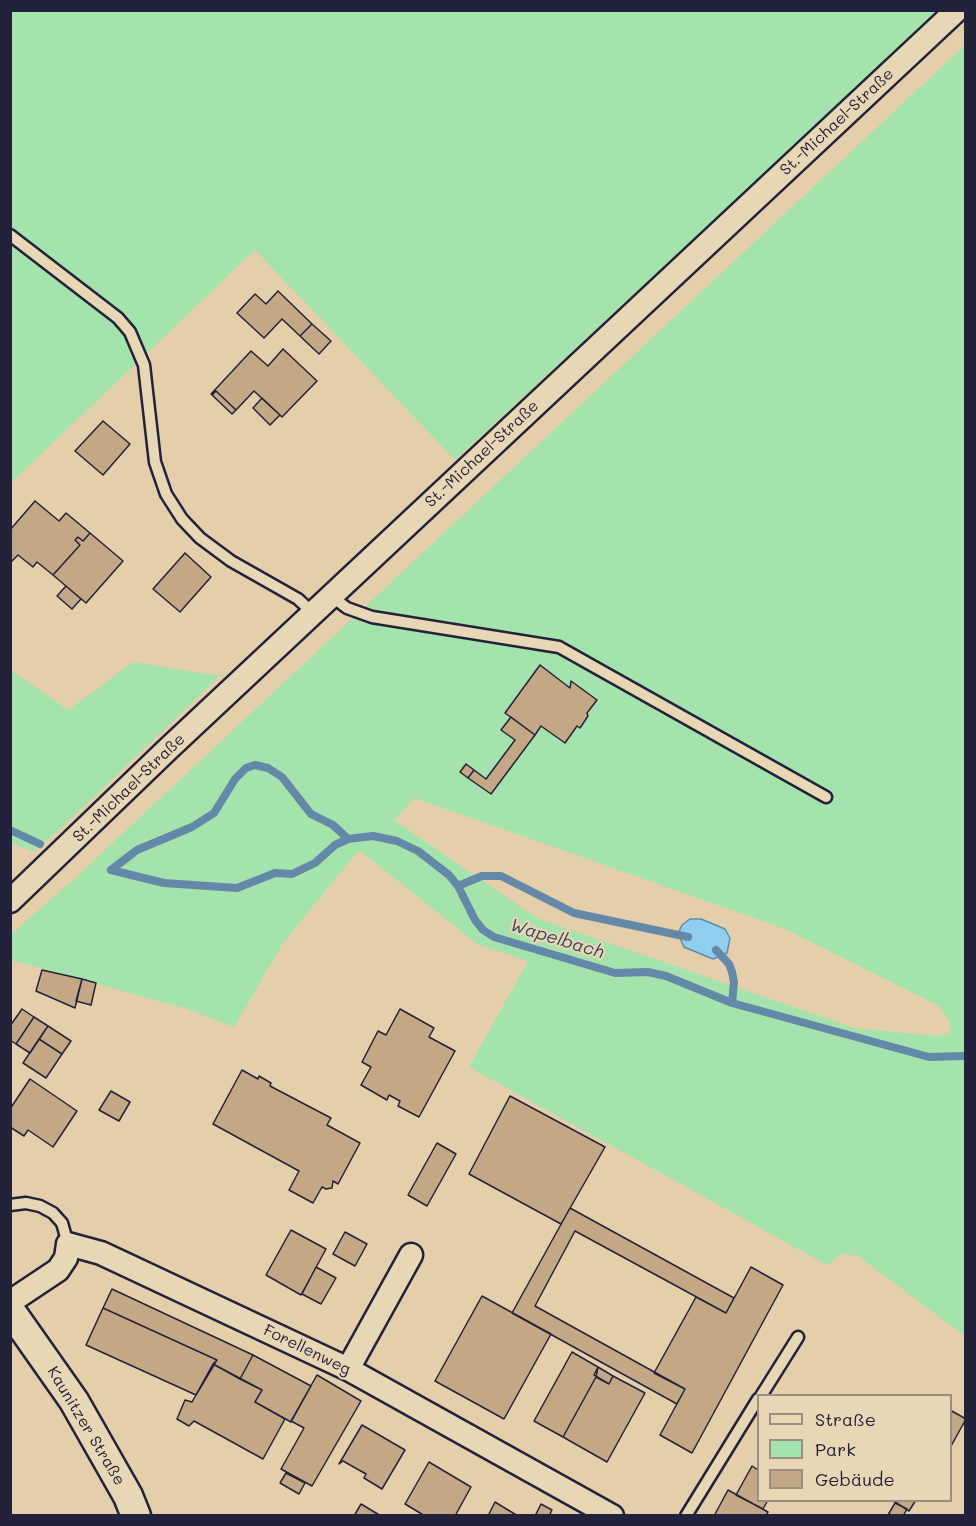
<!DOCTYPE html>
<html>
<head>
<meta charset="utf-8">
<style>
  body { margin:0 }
  #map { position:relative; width:976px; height:1526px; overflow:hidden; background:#e5cfaa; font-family:Mali,sans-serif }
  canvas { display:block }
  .frame { position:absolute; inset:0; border:12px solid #22223b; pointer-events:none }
  .legend { position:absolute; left:757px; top:1394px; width:195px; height:108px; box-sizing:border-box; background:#e8d7b4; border:2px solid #998f84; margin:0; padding:8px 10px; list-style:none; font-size:18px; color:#22223b }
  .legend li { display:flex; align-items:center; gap:12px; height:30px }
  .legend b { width:30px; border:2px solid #998f84 }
</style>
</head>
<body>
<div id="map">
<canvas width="976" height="1526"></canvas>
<div class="frame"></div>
<ul class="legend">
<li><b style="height:8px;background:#e8d7b4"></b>Straße</li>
<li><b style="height:16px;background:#a4e3ab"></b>Park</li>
<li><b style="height:16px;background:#c4a785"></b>Gebäude</li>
</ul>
</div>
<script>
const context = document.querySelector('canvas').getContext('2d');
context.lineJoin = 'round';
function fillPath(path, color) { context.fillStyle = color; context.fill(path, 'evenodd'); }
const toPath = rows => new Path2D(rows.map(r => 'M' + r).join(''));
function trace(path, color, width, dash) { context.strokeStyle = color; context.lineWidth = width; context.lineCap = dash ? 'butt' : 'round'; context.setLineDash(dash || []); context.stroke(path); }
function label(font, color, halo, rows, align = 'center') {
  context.font = font + ' Mali,sans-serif'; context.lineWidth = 4.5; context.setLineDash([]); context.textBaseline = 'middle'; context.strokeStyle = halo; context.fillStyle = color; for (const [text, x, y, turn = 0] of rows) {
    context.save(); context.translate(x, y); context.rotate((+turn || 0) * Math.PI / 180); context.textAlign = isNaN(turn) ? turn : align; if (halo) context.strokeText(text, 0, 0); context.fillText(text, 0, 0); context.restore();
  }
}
fillPath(toPath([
  [11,11,939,11,455,460,255,250,11,483],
  [965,45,965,1336,859,1257,843,1253,827,1265,469,1067,528,961,477,944,359,850,283,943,234,1027,184,1008,11,960,10,935,74,879],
  [415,798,785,929,939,1006,949,1021,951,1032,939,1036,854,1028,537,918,394,820],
  [133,662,220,676,58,831,33,852,11,843,11,670,68,710]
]), '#a4e3ab');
const water = toPath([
  [690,919,701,919,725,929,730,938,727,953,713,959,684,947,678,934,682,925,690,919]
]);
fillPath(water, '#90cef0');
trace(water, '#6489a8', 1.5);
trace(toPath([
  [10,830,40,844],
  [111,870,164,883,237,888,275,873,292,874,315,863,335,845,348,839,373,836,397,841,418,851,449,875,458,886,475,920,483,930,494,937,615,973,648,972,666,976,732,1003,929,1057,966,1056],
  [111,870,137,850,192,827,214,813,235,779,246,768,255,765,268,768,282,777,311,814,333,825,348,839],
  [458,886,482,876,501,876,574,913,688,937],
  [716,950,729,964,732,972,734,982,732,1003]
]), '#6489a8', 8);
const building = toPath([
  [278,291,312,324,300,336,282,319,264,338,237,313,255,294,266,304,278,291],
  [312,324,331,341,319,354,300,336,312,324],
  [283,349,317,381,282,417,254,391,236,410,216,391,211,394,251,351,268,366,283,349],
  [216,391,236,410,232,414,212,395,216,391],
  [262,398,280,415,270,425,253,408,262,398],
  [103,421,130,444,103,475,75,451,103,421],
  [35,501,59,521,66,513,90,533,83,541,78,537,75,540,80,545,53,575,37,562,33,567,18,555,10,563,10,530,35,501],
  [90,533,123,561,86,603,53,575,80,545,75,540,78,537,83,541,90,533],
  [185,553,211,577,180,612,153,589,185,553],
  [66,586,81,599,72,609,57,596,66,586],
  [540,665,570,688,571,681,597,700,587,713,588,716,580,728,577,726,565,743,541,726,535,735,505,713,540,665],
  [511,717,535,735,491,794,468,778,474,770,486,779,515,740,501,730,511,717],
  [466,764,474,770,468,778,460,772,466,764],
  [42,970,82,979,75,1008,36,991,42,970],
  [82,979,96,983,91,1005,76,1001,82,979],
  [22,1009,34,1017,16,1044,10,1040,10,1026,22,1009],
  [400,1009,434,1028,429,1037,455,1051,419,1117,398,1106,400,1101,389,1095,387,1100,361,1085,371,1067,362,1062,378,1031,386,1035,400,1009],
  [34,1017,48,1026,30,1053,16,1044,34,1017],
  [48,1026,71,1041,62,1054,39,1039,48,1026],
  [39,1039,62,1054,46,1078,23,1063,39,1039],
  [242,1070,258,1079,259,1076,271,1083,270,1086,331,1118,327,1125,360,1143,338,1184,333,1181,332,1188,326,1189,322,1187,313,1203,289,1190,299,1171,213,1124,242,1070],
  [30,1079,77,1111,53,1147,28,1130,24,1136,10,1127,10,1109,30,1079],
  [111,1091,130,1102,119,1121,99,1110,111,1091],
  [510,1096,605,1147,561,1224,469,1174,510,1096],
  [437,1143,456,1154,427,1206,408,1195,437,1143],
  [570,1208,734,1298,726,1313,575,1231,535,1306,685,1389,677,1404,512,1313,570,1208],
  [291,1230,326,1249,301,1295,266,1275,291,1230],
  [345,1232,367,1244,355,1266,333,1254,345,1232],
  [316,1267,336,1278,321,1304,302,1294,316,1267],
  [751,1267,783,1285,692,1453,660,1435,685,1389,654,1373,696,1297,726,1313,751,1267],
  [112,1289,253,1355,240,1379,213,1364,217,1360,103,1308,112,1289],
  [482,1296,551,1334,504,1419,435,1381,482,1296],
  [103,1308,217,1360,196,1395,86,1345,103,1308],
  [572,1352,598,1367,596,1377,563,1437,534,1421,572,1352],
  [253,1355,311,1386,291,1422,255,1402,262,1390,240,1379,253,1355],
  [213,1364,262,1390,255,1402,285,1419,263,1459,194,1421,189,1426,177,1419,185,1400,192,1402,213,1364],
  [598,1367,613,1376,609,1384,594,1375,598,1367],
  [317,1375,361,1401,312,1486,281,1469,304,1428,291,1421,317,1375],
  [613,1376,645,1393,607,1462,563,1437,596,1377,609,1384,613,1376],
  [950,1410,966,1419,950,1448,950,1410],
  [362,1425,405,1450,382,1489,364,1478,366,1474,343,1461,339,1464,362,1425],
  [429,1462,471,1487,455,1516,425,1516,405,1504,429,1462],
  [752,1466,758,1470,758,1500,768,1500,763,1509,736,1495,752,1466],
  [286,1473,305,1483,299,1494,280,1483,286,1473],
  [728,1490,768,1512,766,1516,714,1516,728,1490],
  [892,1500,916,1500,909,1511,892,1500],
  [495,1502,518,1516,488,1516,495,1502],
  [895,1503,907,1509,903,1516,888,1515,895,1503],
  [361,1504,381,1516,354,1516,361,1504],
  [541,1504,552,1510,549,1516,535,1516,541,1504]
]);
fillPath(building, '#c4a785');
trace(building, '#22223b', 1.5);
const service = toPath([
  [10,235,118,318,130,332,144,365,155,462,166,494,182,519,200,538,231,561,298,599,313,613],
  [331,596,347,608,372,617,559,647,826,797],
  [10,1205,26,1203,40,1206,53,1213,62,1223,68,1244],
  [761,1396,798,1337],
  [686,1516,758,1399]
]);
const minor = toPath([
  [10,901,168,749,957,10],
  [10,1302,58,1270,66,1258,68,1244,101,1253,348,1369,612,1516],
  [348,1369,411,1255]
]);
const tertiary = toPath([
  [10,1310,74,1401,128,1496,136,1516]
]);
trace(service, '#22223b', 15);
trace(minor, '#22223b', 27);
trace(tertiary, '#22223b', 33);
trace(service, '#e8d7b4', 10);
trace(minor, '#e8d7b4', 22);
trace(tertiary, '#e8d7b4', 28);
label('16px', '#22223b', '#e8d7b4', [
  ["St.-Michael-Straße",837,122,-43],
  ["St.-Michael-Straße",482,454,-43],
  ["St.-Michael-Straße",129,788,-44],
  ["Forellenweg",307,1350,26],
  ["Kaunitzer Straße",86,1426,59]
]);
label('italic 18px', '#38445f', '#e8d7b4', [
  ["Wapelbach",557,939,17]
]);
</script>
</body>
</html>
